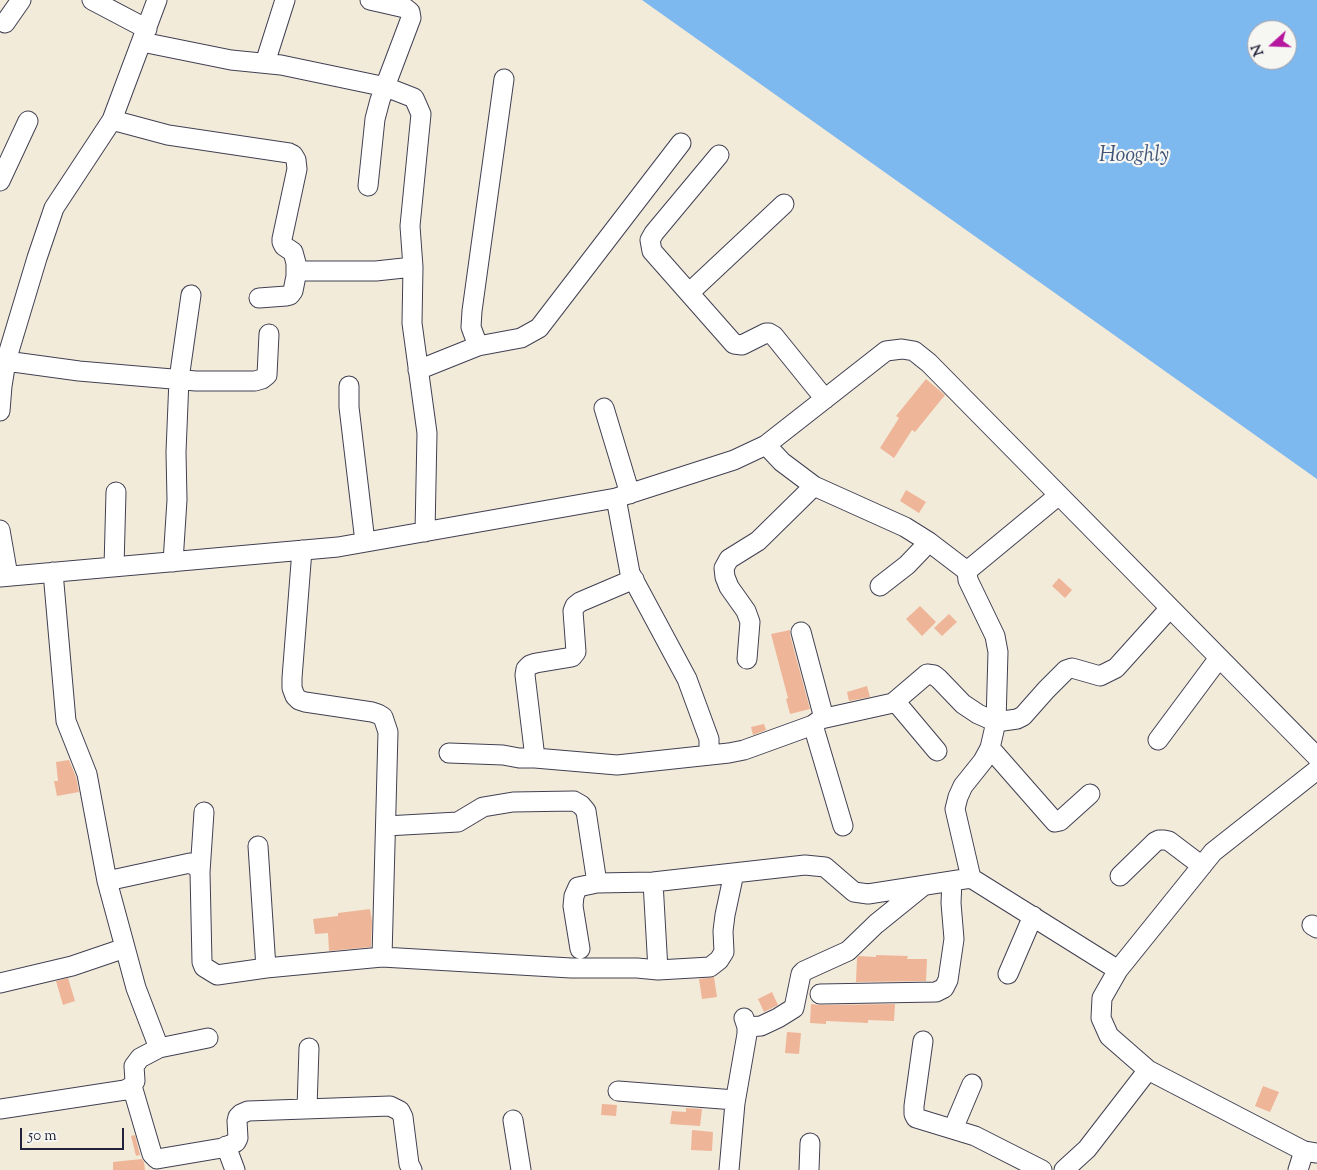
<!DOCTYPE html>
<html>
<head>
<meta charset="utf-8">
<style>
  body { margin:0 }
  #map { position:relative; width:1317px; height:1170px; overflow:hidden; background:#f2ebda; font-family:"Sorts Mill Goudy",serif }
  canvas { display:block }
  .north { position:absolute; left:1247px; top:20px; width:50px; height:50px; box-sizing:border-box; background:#f6f6f2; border:1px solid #a1a1a9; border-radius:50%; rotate:250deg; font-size:14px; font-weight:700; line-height:20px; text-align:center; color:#22223b }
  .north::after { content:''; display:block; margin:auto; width:18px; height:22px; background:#b5179e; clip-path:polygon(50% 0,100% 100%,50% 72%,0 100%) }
  .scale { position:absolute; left:20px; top:1128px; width:104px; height:22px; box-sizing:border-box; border:2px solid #22223b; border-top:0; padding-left:6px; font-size:15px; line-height:18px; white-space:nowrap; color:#22223b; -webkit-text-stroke:4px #f6f6f2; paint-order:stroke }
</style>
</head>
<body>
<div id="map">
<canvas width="1317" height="1170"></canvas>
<div class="north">N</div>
<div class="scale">50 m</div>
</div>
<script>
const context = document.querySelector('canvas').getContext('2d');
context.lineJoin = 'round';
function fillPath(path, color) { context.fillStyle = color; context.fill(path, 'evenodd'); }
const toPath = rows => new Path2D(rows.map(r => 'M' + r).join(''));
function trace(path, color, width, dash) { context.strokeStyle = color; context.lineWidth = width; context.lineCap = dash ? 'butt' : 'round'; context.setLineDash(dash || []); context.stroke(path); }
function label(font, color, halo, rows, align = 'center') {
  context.font = font + ' "Sorts Mill Goudy",serif'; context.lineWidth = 4.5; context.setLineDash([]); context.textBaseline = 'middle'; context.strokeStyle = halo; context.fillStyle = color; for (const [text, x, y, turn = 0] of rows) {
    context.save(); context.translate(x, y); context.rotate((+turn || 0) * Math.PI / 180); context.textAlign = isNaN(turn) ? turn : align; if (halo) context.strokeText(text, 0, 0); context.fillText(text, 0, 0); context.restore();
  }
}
fillPath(toPath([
  [642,0,1317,0,1317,479],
  [1257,30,1287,30,1287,60,1257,60]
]), '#7db8ef');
fillPath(toPath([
  [926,379,945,395,915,432,912,430,894,458,880,448,899,418,896,416],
  [906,490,926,502,919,513,900,501],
  [1059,578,1072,590,1065,598,1052,586],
  [920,606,936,622,922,636,906,619],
  [949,614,957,622,942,636,934,628],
  [790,630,790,635,810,709,790,714,786,699,788,698,771,634],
  [867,686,870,697,849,701,847,692],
  [764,724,766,730,753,735,751,727],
  [69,760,76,777,79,792,57,796,54,781,58,781,56,762],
  [370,909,372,921,371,947,329,951,328,933,315,934,313,919,338,916,338,913],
  [876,955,908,956,907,959,927,959,926,981,856,982,857,958,859,956,876,957],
  [714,977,717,997,702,999,699,979],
  [68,978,75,1001,63,1005,56,981],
  [772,992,778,1005,764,1012,758,999],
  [811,1004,820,1005,895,1004,894,1021,868,1020,868,1023,826,1021,826,1024,810,1023],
  [787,1032,801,1033,799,1054,785,1053],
  [1263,1086,1279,1092,1270,1112,1255,1106],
  [602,1104,617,1105,616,1116,601,1115],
  [686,1108,702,1109,700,1126,670,1124,672,1111,686,1112],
  [692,1130,713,1132,712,1151,691,1150],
  [135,1135,140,1155,136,1156,131,1136],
  [142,1159,144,1162,145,1170,113,1170,113,1162]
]), '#efb598');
const minor = toPath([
  [92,0,147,29],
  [5,23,21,0],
  [142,42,231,60,281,65,386,87,414,98,421,114,410,226,413,267,412,323,427,433,425,532],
  [265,63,285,0],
  [112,120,168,135,289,153,293,155,296,160,297,169,282,239,282,242,284,246,293,252,296,263,296,276,293,291,290,295,286,296,259,298],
  [719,155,654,233,650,240,652,251,734,344,742,345,766,333,769,333,774,336,825,399],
  [0,181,28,121],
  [368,186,375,119,380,100,411,18,410,12,405,8,370,0],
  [296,271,376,271,413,267],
  [689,293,784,204],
  [478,346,471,327,472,311,504,79],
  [6,361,79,371,137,376,196,381,255,381,262,379,267,375,269,334],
  [418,370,478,346,521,338,539,328,681,143],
  [349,386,349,407,365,542],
  [604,408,630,494],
  [0,411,2,386,6,361,37,258,54,208,112,120,157,0],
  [766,445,782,462,814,486,905,527,929,542,967,571,968,580,995,636,998,652,996,722,990,748,983,761,963,786,958,797,955,809,971,878],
  [616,498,630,573,687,679,709,739,709,755],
  [0,530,8,576],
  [302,550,292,678,292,688,295,696,299,700,305,702,372,712,378,714,383,717,388,732,382,957],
  [173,562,177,500,176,452,179,379,191,295],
  [114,567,116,492],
  [967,571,1059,495],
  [53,572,66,721,87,774,107,881,136,988,159,1048],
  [0,577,338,547,616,498,734,460,766,445,886,351,902,349,914,351,929,363,1317,757],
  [880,586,907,565,929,542],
  [801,632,824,718],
  [747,659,750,622,746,611,729,587,725,577,724,568,729,559,758,541,814,486],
  [895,701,937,751],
  [813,725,843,826],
  [1158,740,1219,658],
  [990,748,1055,822,1060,821,1090,794],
  [449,753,503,755,519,758,535,758,617,765,729,753,744,750,813,725,821,719,893,703,927,674,934,675,939,679,963,704,978,714,996,722,1017,719,1023,716,1046,690,1066,670,1072,668,1100,676,1116,668,1170,608],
  [535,758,525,675,526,669,530,665,536,663,572,657,576,652,573,611,575,606,580,602,634,579],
  [1317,770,1213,852,1118,970,1102,998,1101,1018,1109,1036,1148,1070,1304,1151,1317,1153],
  [386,826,458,822,483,807,513,802,574,801,581,805,586,811,597,883],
  [258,846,266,968],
  [200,872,204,812],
  [1120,876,1155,842,1159,840,1164,840,1169,841,1202,866],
  [107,881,190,863,197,867,200,872,202,962,204,967,217,975,266,968,382,957,571,968,637,968,658,970,710,967,719,960,724,952,723,931,725,915,734,873],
  [653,882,658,970],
  [1312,925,1317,928],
  [580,949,573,906,574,896,578,887,597,883,653,882,805,865,825,867,854,892,868,894,971,878,1118,970],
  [1008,974,1033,916],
  [0,983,72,966,125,948],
  [820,994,936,992,944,988,948,980,954,939,951,903,952,881],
  [747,1027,761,1026,778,1018,794,1008,801,974,804,971,848,951,876,924,923,886],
  [923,1041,914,1106,914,1114,916,1118,975,1136,1042,1170],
  [132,1086,152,1154,157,1159,222,1148,230,1145,236,1142,238,1138,237,1121,238,1117,241,1114,248,1111,390,1106,400,1111,403,1117,409,1164,412,1170],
  [618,1091,735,1100],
  [307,1108,309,1048],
  [0,1109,125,1090,132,1086,135,1081,134,1066,140,1058,159,1048,208,1038],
  [513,1120,521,1170],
  [953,1129,972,1084],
  [226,1146,235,1170],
  [729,1170,735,1103,747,1034,747,1027,744,1018],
  [809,1170,810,1143],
  [1064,1170,1087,1149,1148,1070],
  [1298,1170,1304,1151]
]);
trace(minor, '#414053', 21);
trace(minor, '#fff', 19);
label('italic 22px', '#42567a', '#f6f6f2', [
  ["Hooghly",1134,157]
]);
</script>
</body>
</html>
